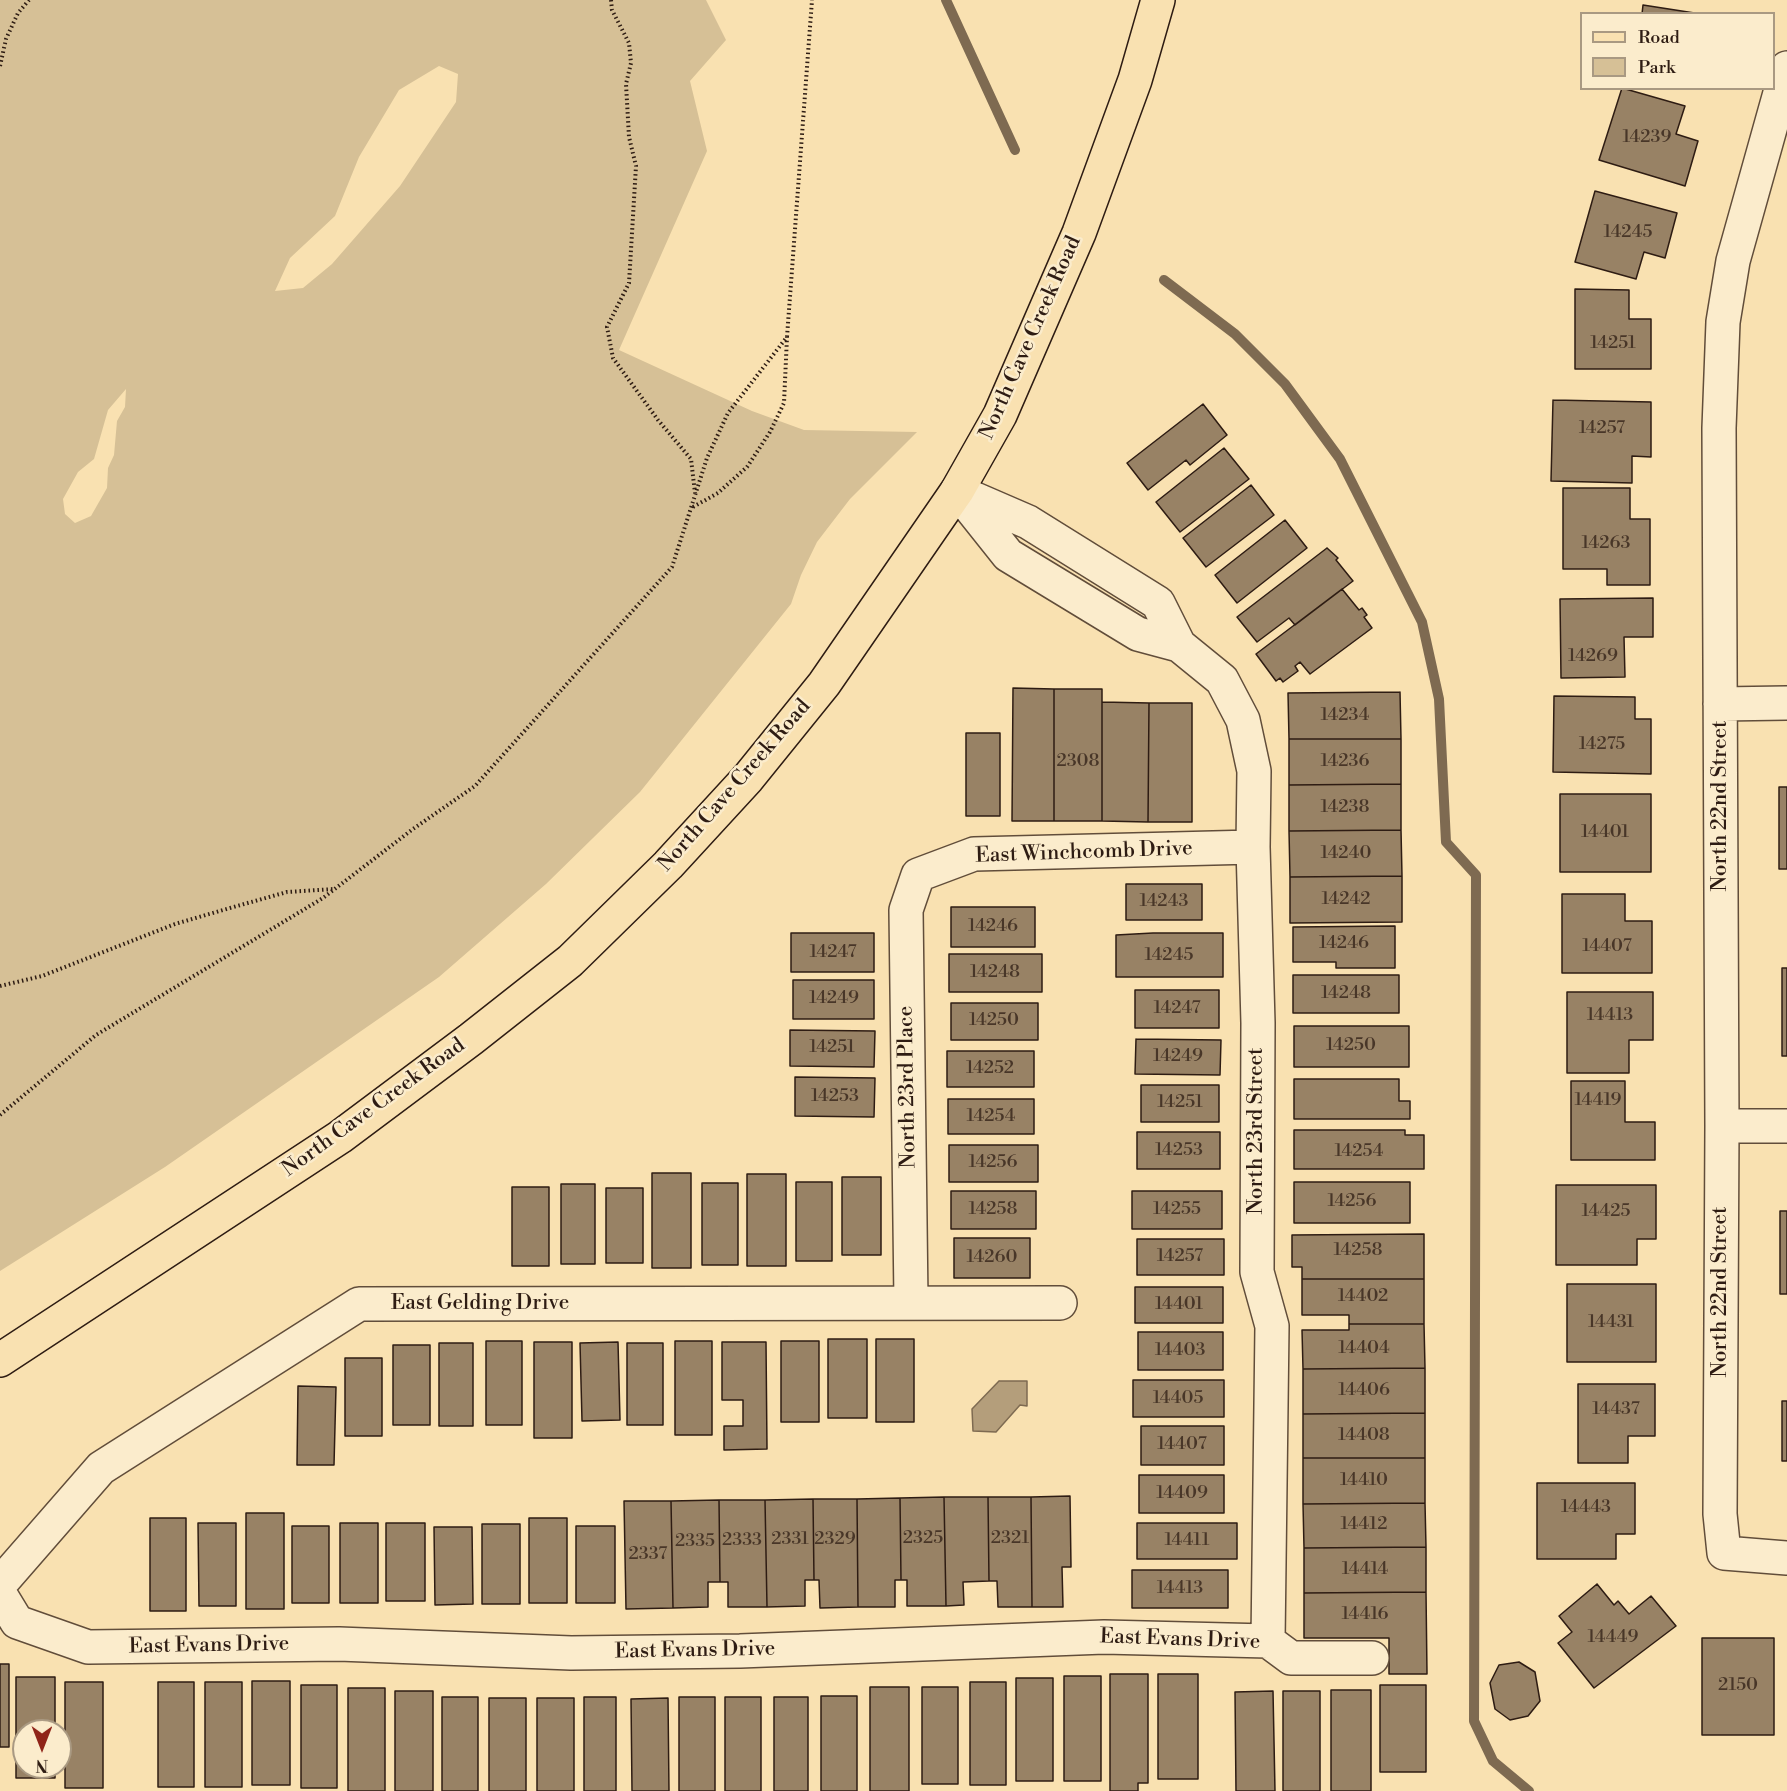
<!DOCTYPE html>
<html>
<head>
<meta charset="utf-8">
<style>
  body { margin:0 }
  #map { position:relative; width:1787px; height:1791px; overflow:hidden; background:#f9e1b1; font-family:"Libre Bodoni",serif }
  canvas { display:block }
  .legend { position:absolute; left:1580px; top:12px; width:195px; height:78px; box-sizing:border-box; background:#fbeccc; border:2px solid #a99982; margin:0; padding:8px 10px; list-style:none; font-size:18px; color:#2e1c13 }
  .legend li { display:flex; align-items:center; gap:12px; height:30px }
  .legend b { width:30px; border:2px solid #a99982 }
  .north { position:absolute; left:12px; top:1719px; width:60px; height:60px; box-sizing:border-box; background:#fbeccc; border:2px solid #a99982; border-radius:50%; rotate:180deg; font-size:16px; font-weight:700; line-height:24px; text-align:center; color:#2e1c13 }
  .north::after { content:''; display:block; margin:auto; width:21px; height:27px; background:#8f2418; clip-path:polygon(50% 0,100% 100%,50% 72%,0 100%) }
</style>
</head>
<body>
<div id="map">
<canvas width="1787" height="1791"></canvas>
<ul class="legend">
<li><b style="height:8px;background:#f9e1b1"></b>Road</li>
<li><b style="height:16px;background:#d6c096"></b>Park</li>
</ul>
<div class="north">N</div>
</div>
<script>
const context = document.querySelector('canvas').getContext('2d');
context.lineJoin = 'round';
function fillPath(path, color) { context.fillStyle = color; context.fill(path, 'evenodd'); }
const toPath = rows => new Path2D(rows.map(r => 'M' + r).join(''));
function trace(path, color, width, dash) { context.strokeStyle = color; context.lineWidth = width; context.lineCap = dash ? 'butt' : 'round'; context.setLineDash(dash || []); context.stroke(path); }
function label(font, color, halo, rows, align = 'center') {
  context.font = font + ' "Libre Bodoni",serif'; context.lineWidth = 5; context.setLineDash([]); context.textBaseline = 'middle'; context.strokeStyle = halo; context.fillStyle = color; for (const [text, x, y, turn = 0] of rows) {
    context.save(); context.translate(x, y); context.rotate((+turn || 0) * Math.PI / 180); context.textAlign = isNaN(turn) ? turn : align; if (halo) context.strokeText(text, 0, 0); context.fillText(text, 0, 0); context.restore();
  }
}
fillPath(toPath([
  [0,0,706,0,726,40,690,81,707,151,619,350,752,411,804,430,917,432,850,499,817,542,801,575,791,604,640,792,546,884,439,977,165,1167,0,1271],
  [439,66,458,74,456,102,400,186,332,264,303,288,275,291,290,258,335,216,359,157,399,90],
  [126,389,125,407,117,421,114,455,108,468,107,488,91,516,75,523,65,514,63,499,78,472,94,459,108,410]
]), '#d6c096');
const water = toPath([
  [999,1381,1027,1381,1027,1406,1020,1405,996,1432,973,1431,972,1409,999,1381]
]);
fillPath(water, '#b49e7b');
trace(water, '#7e6a51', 1.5);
trace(toPath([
  [946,0,1015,150],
  [1164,280,1235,334,1285,384,1340,459,1422,622,1439,699,1446,842,1476,875,1474,1721,1493,1761,1529,1791]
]), '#7e6a51', 10);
const building = toPath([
  [1643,5,1701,14,1642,14,1643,5],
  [1622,88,1685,106,1676,134,1698,141,1685,186,1599,160,1622,88],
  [1595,191,1677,213,1665,258,1644,252,1636,279,1575,262,1595,191],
  [1575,289,1629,290,1629,319,1651,319,1651,369,1575,369,1575,289],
  [1553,400,1651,402,1651,457,1632,456,1632,483,1551,481,1553,400],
  [1203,404,1227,435,1190,465,1186,460,1148,490,1127,463,1203,404],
  [1224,448,1249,479,1180,532,1156,502,1224,448],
  [1251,485,1274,515,1206,567,1183,538,1251,485],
  [1563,488,1630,488,1630,519,1650,519,1650,585,1607,585,1607,569,1563,569,1563,488],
  [1285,520,1307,548,1237,603,1215,575,1285,520],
  [1327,548,1338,558,1336,560,1353,581,1295,625,1289,618,1257,642,1237,617,1327,548],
  [1342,589,1359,610,1362,608,1367,615,1364,617,1372,628,1310,674,1300,662,1295,666,1298,671,1283,682,1280,678,1276,681,1256,654,1342,589],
  [1653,598,1653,637,1624,637,1625,677,1561,678,1560,599,1653,598],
  [1013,688,1054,689,1054,821,1012,821,1013,688],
  [1054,689,1102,689,1102,821,1054,821,1054,689],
  [1400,692,1401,739,1289,739,1288,693,1400,692],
  [1554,696,1635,697,1635,719,1651,719,1651,774,1553,772,1554,696],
  [1102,702,1149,703,1148,822,1102,821,1102,702],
  [1149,703,1192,703,1192,822,1148,822,1149,703],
  [966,733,1000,733,1000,816,966,816,966,733],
  [1289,739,1401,739,1401,784,1289,785,1289,739],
  [1401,784,1401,830,1289,831,1289,785,1401,784],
  [1779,787,1787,787,1787,869,1779,869,1779,787],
  [1560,794,1651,794,1651,872,1560,872,1560,794],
  [1401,830,1402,876,1290,877,1289,831,1401,830],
  [1402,876,1402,922,1290,923,1290,877,1402,876],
  [1126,884,1202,884,1202,920,1126,920,1126,884],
  [1562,894,1625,894,1625,921,1652,921,1652,973,1562,973,1562,894],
  [951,907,1035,907,1035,947,951,947,951,907],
  [1395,926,1395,968,1336,968,1336,962,1293,962,1293,927,1395,926],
  [791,933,874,933,874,972,791,972,791,933],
  [1153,933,1223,933,1223,977,1116,977,1116,935,1153,933],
  [949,954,1042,954,1042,992,949,992,949,954],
  [1782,968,1787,968,1787,1056,1782,1056,1782,968],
  [1293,975,1399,975,1399,1013,1293,1013,1293,975],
  [793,980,874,980,874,1019,793,1019,793,980],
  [1135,990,1219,990,1219,1028,1135,1028,1135,990],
  [1567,992,1653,992,1653,1040,1629,1040,1629,1073,1567,1073,1567,992],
  [951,1003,1038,1003,1038,1040,951,1040,951,1003],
  [1294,1026,1409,1026,1409,1067,1294,1067,1294,1026],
  [790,1030,875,1031,874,1067,790,1066,790,1030],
  [1136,1039,1221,1040,1220,1075,1135,1074,1136,1039],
  [947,1051,1034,1051,1034,1087,947,1087,947,1051],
  [795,1077,875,1078,874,1117,795,1116,795,1077],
  [1294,1079,1399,1079,1399,1101,1410,1101,1410,1119,1294,1119,1294,1079],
  [1571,1081,1625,1081,1625,1122,1655,1122,1655,1160,1571,1160,1571,1081],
  [1141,1085,1219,1085,1219,1122,1141,1122,1141,1085],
  [948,1099,1034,1099,1034,1134,948,1134,948,1099],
  [1294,1130,1405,1130,1405,1135,1424,1135,1424,1169,1294,1169,1294,1130],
  [1137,1132,1220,1132,1220,1169,1137,1169,1137,1132],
  [949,1145,1038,1145,1038,1182,949,1182,949,1145],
  [652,1173,691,1173,691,1268,652,1268,652,1173],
  [747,1174,786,1174,786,1266,747,1266,747,1174],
  [842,1177,881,1177,881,1255,842,1255,842,1177],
  [796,1182,832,1182,832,1261,796,1261,796,1182],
  [1294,1182,1410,1182,1410,1223,1294,1223,1294,1182],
  [702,1183,738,1183,738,1265,702,1265,702,1183],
  [561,1184,595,1184,595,1264,561,1264,561,1184],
  [1556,1185,1656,1185,1656,1239,1637,1239,1637,1265,1556,1265,1556,1185],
  [512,1187,549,1187,549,1266,512,1266,512,1187],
  [606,1188,643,1188,643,1263,606,1263,606,1188],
  [951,1191,1036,1191,1036,1229,951,1229,951,1191],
  [1132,1191,1222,1191,1222,1229,1132,1229,1132,1191],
  [1780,1211,1787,1211,1787,1294,1780,1294,1780,1211],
  [1424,1234,1424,1279,1302,1279,1302,1267,1292,1267,1292,1235,1424,1234],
  [954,1238,1030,1238,1030,1278,954,1278,954,1238],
  [1137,1239,1224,1239,1224,1275,1137,1275,1137,1239],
  [1302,1279,1424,1279,1424,1324,1349,1324,1349,1315,1302,1315,1302,1279],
  [1567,1284,1656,1284,1656,1362,1567,1362,1567,1284],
  [1135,1287,1223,1287,1223,1323,1135,1323,1135,1287],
  [1349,1324,1424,1324,1425,1368,1303,1369,1302,1330,1349,1330,1349,1324],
  [1138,1332,1223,1332,1223,1370,1138,1370,1138,1332],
  [828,1339,867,1339,867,1418,828,1418,828,1339],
  [876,1339,914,1339,914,1422,876,1422,876,1339],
  [486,1341,522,1341,522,1425,486,1425,486,1341],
  [675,1341,712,1341,712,1435,675,1435,675,1341],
  [781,1341,819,1341,819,1422,781,1422,781,1341],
  [534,1342,572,1342,572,1438,534,1438,534,1342],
  [618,1342,620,1420,582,1421,580,1343,618,1342],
  [722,1342,766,1342,767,1449,724,1450,724,1426,743,1426,743,1400,722,1400,722,1342],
  [439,1343,473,1343,473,1426,439,1426,439,1343],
  [627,1343,663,1343,663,1425,627,1425,627,1343],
  [393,1345,430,1345,430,1425,393,1425,393,1345],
  [345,1358,382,1358,382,1436,345,1436,345,1358],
  [1425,1368,1425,1413,1303,1414,1303,1369,1425,1368],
  [1133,1380,1224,1380,1224,1417,1133,1417,1133,1380],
  [1578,1384,1655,1384,1655,1436,1628,1436,1628,1463,1578,1463,1578,1384],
  [298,1386,336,1387,334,1465,297,1465,298,1386],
  [1782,1401,1787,1401,1787,1461,1782,1461,1782,1401],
  [1425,1413,1425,1458,1303,1458,1303,1414,1425,1413],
  [1141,1426,1224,1426,1224,1465,1141,1465,1141,1426],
  [1303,1458,1425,1458,1425,1503,1303,1504,1303,1458],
  [1139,1475,1224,1475,1224,1513,1139,1513,1139,1475],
  [1537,1483,1635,1483,1635,1534,1616,1534,1616,1559,1537,1559,1537,1483],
  [1070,1496,1071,1567,1062,1567,1063,1607,1032,1607,1031,1497,1070,1496],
  [944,1497,946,1606,907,1606,907,1580,901,1580,900,1498,944,1497],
  [944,1497,988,1497,989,1581,963,1582,964,1605,946,1606,944,1497],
  [988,1497,1031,1497,1032,1607,998,1607,997,1581,989,1581,988,1497],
  [900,1498,901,1580,895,1580,895,1607,858,1607,857,1499,900,1498],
  [813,1499,857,1499,858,1607,820,1608,819,1580,814,1580,813,1499],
  [813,1499,814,1580,805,1580,805,1606,767,1607,765,1500,813,1499],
  [719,1500,765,1500,767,1607,728,1607,728,1582,720,1582,719,1500],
  [719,1500,720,1582,708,1582,708,1607,673,1608,671,1501,719,1500],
  [624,1501,671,1501,673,1608,626,1609,624,1501],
  [1425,1503,1426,1547,1304,1548,1303,1504,1425,1503],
  [246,1513,284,1513,284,1609,246,1609,246,1513],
  [150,1518,186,1518,186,1611,150,1611,150,1518],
  [529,1518,567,1518,567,1603,529,1603,529,1518],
  [198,1523,236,1523,236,1606,199,1606,198,1523],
  [340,1523,378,1523,378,1603,340,1603,340,1523],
  [386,1523,425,1523,425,1601,386,1601,386,1523],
  [1137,1523,1237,1523,1237,1559,1137,1559,1137,1523],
  [482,1524,520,1524,520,1604,482,1604,482,1524],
  [292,1526,329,1526,329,1603,292,1603,292,1526],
  [576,1526,615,1526,615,1603,576,1603,576,1526],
  [434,1527,472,1527,473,1604,435,1605,434,1527],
  [1426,1547,1426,1592,1304,1593,1304,1548,1426,1547],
  [1132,1570,1228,1570,1228,1608,1132,1608,1132,1570],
  [1597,1584,1614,1605,1618,1601,1629,1614,1651,1596,1676,1626,1594,1688,1558,1643,1572,1632,1559,1616,1597,1584],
  [1426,1592,1427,1674,1389,1674,1389,1638,1304,1638,1304,1593,1426,1592],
  [1702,1638,1774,1638,1774,1735,1702,1735,1702,1638],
  [1519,1662,1535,1672,1540,1701,1528,1716,1510,1720,1495,1709,1490,1683,1499,1665,1519,1662],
  [0,1664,9,1664,9,1747,0,1747,0,1664],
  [1110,1674,1148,1674,1148,1783,1138,1783,1138,1791,1110,1791,1110,1674],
  [1158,1674,1198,1674,1198,1779,1158,1779,1158,1674],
  [1064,1676,1101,1676,1101,1781,1064,1781,1064,1676],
  [16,1677,55,1677,55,1731,24,1731,24,1767,55,1767,55,1778,16,1778,16,1677],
  [1016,1678,1053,1678,1053,1781,1016,1781,1016,1678],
  [252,1681,290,1681,290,1785,252,1785,252,1681],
  [65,1682,103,1682,103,1788,65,1788,65,1682],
  [158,1682,194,1682,194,1787,158,1787,158,1682],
  [205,1682,242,1682,242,1787,205,1787,205,1682],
  [970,1682,1006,1682,1006,1785,970,1785,970,1682],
  [301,1685,337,1685,337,1788,301,1788,301,1685],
  [1380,1685,1426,1685,1426,1772,1380,1772,1380,1685],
  [870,1687,909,1687,909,1791,870,1791,870,1687],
  [922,1687,958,1687,958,1784,922,1784,922,1687],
  [348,1688,385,1688,385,1791,348,1791,348,1688],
  [1331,1690,1371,1690,1371,1791,1331,1791,1331,1690],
  [395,1691,433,1691,433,1791,395,1791,395,1691],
  [1273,1691,1275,1791,1236,1791,1235,1692,1273,1691],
  [1283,1691,1320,1691,1320,1791,1283,1791,1283,1691],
  [821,1696,857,1696,857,1791,821,1791,821,1696],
  [442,1697,478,1697,478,1791,442,1791,442,1697],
  [584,1697,616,1697,616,1791,584,1791,584,1697],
  [679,1697,715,1697,715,1791,679,1791,679,1697],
  [725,1697,761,1697,761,1791,725,1791,725,1697],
  [774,1697,808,1697,808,1791,774,1791,774,1697],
  [489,1698,526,1698,526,1791,489,1791,489,1698],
  [537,1698,574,1698,574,1791,537,1791,537,1698],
  [668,1698,669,1791,632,1791,631,1699,668,1698]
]);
fillPath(building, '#988265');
trace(building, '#2e1c13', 1.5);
const minor = toPath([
  [1787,68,1733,261,1723,322,1719,428,1722,1126,1720,1514,1724,1553,1787,1558],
  [957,491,1008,555,1138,634,1179,645,1222,680,1243,720,1254,771,1253,847,1258,1023,1257,1272,1272,1326,1268,1641],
  [961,493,1028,522,1158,603,1179,645],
  [1720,704,1787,703],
  [1722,1126,1787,1126],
  [911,1301,906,910,918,875,974,854,1253,847],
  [0,1584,101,1468,359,1304,1060,1303],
  [0,1594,17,1622,88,1647,339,1644,571,1653,740,1651,1104,1637,1268,1641,1291,1658,1372,1658]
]);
const major = toPath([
  [0,1360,340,1137,471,1039,570,961,668,865,748,778,824,684,957,491,1000,415,1079,233,1135,80,1158,0]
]);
trace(minor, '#614d3a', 36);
trace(major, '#2e1c13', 36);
trace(toPath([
  [611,0,612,10,629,43,631,63,626,84,629,137,636,166,629,283,607,327,613,358,658,420,691,459,695,493],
  [0,66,6,39,18,13,29,0],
  [693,507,718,493,747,467,770,432,784,403,787,337],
  [0,986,42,976,175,924,230,908,287,892,334,889],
  [0,1115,96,1035,323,898,413,829,475,786,672,567,707,458,728,413,787,337,812,0]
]), '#2e1c13', 4, [1.5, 3]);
trace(minor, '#fbeccc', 33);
trace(major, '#f9e1b1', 33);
label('18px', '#483628', null, [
  ["14239",1647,138],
  ["14245",1628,233],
  ["14251",1613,344],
  ["14257",1602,429],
  ["14263",1606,544],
  ["14269",1593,657],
  ["14234",1345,716],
  ["14275",1602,745],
  ["2308",1078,762],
  ["14236",1345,762],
  ["14238",1345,808],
  ["14401",1605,833],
  ["14240",1346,854],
  ["14242",1346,900],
  ["14243",1164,902],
  ["14246",993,927],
  ["14246",1344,944],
  ["14407",1607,947],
  ["14247",833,953],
  ["14245",1169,956],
  ["14248",995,973],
  ["14248",1346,994],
  ["14249",834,999],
  ["14247",1177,1009],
  ["14413",1610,1016],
  ["14250",994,1021],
  ["14250",1351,1046],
  ["14251",832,1048],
  ["14249",1178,1057],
  ["14252",990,1069],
  ["14253",835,1097],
  ["14419",1598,1101],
  ["14251",1180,1103],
  ["14254",991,1117],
  ["14253",1179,1151],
  ["14254",1359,1152],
  ["14256",993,1163],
  ["14256",1352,1202],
  ["14258",993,1210],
  ["14255",1177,1210],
  ["14425",1606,1212],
  ["14258",1358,1251],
  ["14257",1180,1257],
  ["14260",992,1258],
  ["14402",1363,1297],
  ["14401",1179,1305],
  ["14431",1611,1323],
  ["14404",1364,1349],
  ["14403",1180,1351],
  ["14406",1364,1391],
  ["14405",1178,1399],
  ["14437",1616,1410],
  ["14408",1364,1436],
  ["14407",1182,1445],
  ["14410",1364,1481],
  ["14409",1182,1494],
  ["14443",1586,1508],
  ["14412",1364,1525],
  ["2325",923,1539],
  ["2321",1010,1539],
  ["2331",790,1540],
  ["2329",835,1540],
  ["2333",742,1541],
  ["14411",1187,1541],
  ["2335",695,1542],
  ["2337",648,1555],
  ["14414",1365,1570],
  ["14413",1180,1589],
  ["14416",1365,1615],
  ["14449",1613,1638],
  ["2150",1738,1686]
]);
label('21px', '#2e1c13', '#fbeccc', [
  ["North Cave Creek Road",1031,338,-66],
  ["North Cave Creek Road",735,786,-49],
  ["North 22nd Street",1721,806,-90],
  ["East Winchcomb Drive",1084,853,-2],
  ["North 23rd Place",908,1087,-91],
  ["North Cave Creek Road",374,1108,-36],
  ["North 23rd Street",1257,1131,-90],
  ["North 22nd Street",1721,1292,-90],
  ["East Gelding Drive",480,1304],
  ["East Evans Drive",1180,1640,2],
  ["East Evans Drive",209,1646,-1],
  ["East Evans Drive",695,1651,-1]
]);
</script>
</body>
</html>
